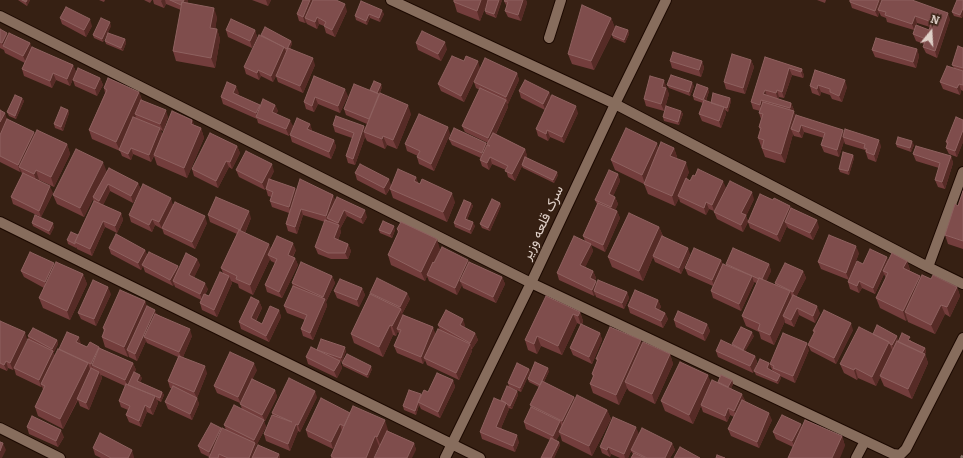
<!DOCTYPE html>
<html>
<head>
<meta charset="utf-8">
<style>
  body { margin:0 }
  #map { position:relative; width:963px; height:458px; overflow:hidden; background:#362013; font-family:Bitter,serif }
  canvas { display:block }
  .north { position:absolute; left:911px; top:12px; width:40px; height:40px; -webkit-text-stroke:3px #362013; paint-order:stroke; rotate:18deg; font-size:11px; font-weight:700; line-height:16px; text-align:center; color:#dfd0c8 }
  .north::after { content:''; display:block; margin:auto; width:14px; height:18px; background:#dfd0c8; clip-path:polygon(50% 0,100% 100%,50% 72%,0 100%) }
</style>
</head>
<body>
<div id="map">
<canvas width="963" height="458"></canvas>
<div class="north">N</div>
</div>
<script>
const context = document.querySelector('canvas').getContext('2d');
context.lineJoin = 'round';
const toPath = rows => new Path2D(rows.map(r => 'M' + r).join(''));
function trace(path, color, width, dash) { context.strokeStyle = color; context.lineWidth = width; context.lineCap = dash ? 'butt' : 'round'; context.setLineDash(dash || []); context.stroke(path); }
function fillPath(path, color) { context.fillStyle = color; context.fill(path, 'evenodd'); }
function label(font, color, halo, rows, align = 'center') {
  context.font = font + ' Bitter,Vazirmatn,serif'; context.lineWidth = 3.5; context.setLineDash([]); context.textBaseline = 'middle'; context.strokeStyle = halo; context.fillStyle = color; for (const [text, x, y, turn = 0] of rows) {
    context.save(); context.translate(x, y); context.rotate((+turn || 0) * Math.PI / 180); context.textAlign = isNaN(turn) ? turn : align; if (halo) context.strokeText(text, 0, 0); context.fillText(text, 0, 0); context.restore();
  }
}
const minor = toPath([
  [391,0,615,104,928,267,963,284],
  [0,16,531,283,893,454,900,455,906,449,963,338],
  [549,38,561,0],
  [0,222,480,458],
  [928,267,963,172],
  [0,428,60,458],
  [445,458,531,283,615,104,666,0],
  [856,458,865,441]
]);
trace(minor, '#1c0901', 12);
trace(toPath([
  [961,458,963,455]
]), '#8a776d', 2.5, [3, 2]);
trace(minor, '#876d5d', 10);
fillPath(toPath([
  [18,0,30,0,27,6],
  [99,0,105,0,104,2],
  [144,0,152,0,150,3],
  [153,0,188,0,188,3,217,17,215,29,217,29,220,39,215,68,176,61,173,51,181,10,166,4,164,8,154,4],
  [252,0,271,0,268,6],
  [488,0,480,21,457,12,454,2],
  [488,0,502,0,496,18,486,14,485,11],
  [505,0,526,0,527,3,521,21,508,17,505,11,507,7,504,1],
  [817,0,826,0,825,3],
  [963,0,963,14,962,18,954,16,952,12],
  [361,1,384,14,380,22,370,18,367,25,356,20,355,16],
  [850,2,950,19,937,58,926,53,923,47,924,44,916,41,913,34,929,30,930,27,917,23,914,30,887,22,886,18,881,16,879,12,878,17,852,8],
  [347,11,335,37,326,33,324,26,319,24,317,29,307,24,306,22,305,23,299,21,297,14],
  [60,18,92,26,86,37,62,24],
  [611,18,615,28,594,70,572,64,568,54],
  [111,26,103,42,94,38,93,35],
  [0,29,8,36,30,43,31,48,73,65,76,72,70,86,56,80,52,88,24,76,22,69,25,63,5,53,4,50,0,48],
  [226,30,255,30,257,37,252,48,228,37],
  [628,30,629,34,625,43,613,38,612,35],
  [261,35,291,41,292,44,290,48,315,65,303,93,278,82,276,76,273,82,261,76,259,80,246,74,244,67,261,37],
  [125,39,126,43,123,51,106,44,105,41],
  [416,43,447,49,441,61,418,50],
  [963,48,963,91,961,90,960,95,943,89,940,82,954,68,952,65],
  [917,49,919,56,916,68,875,57,872,50],
  [765,57,802,69,804,76,803,78,792,75,784,98,779,97,778,99,791,103,794,110,793,111,796,116,843,130,844,133,881,146,876,162,868,159,865,150,845,144,844,141,839,157,824,152,821,145,824,138,804,132,802,138,794,136,793,134,785,163,765,157,758,138,760,130,759,127,761,119,759,113,760,111,753,109,751,102],
  [751,60,754,67,745,94,726,89,724,82],
  [670,61,702,61,704,68,701,77,672,68],
  [480,68,464,102,441,91,438,84],
  [815,70,847,87,842,102,832,99,830,95,821,92,820,96,812,93,810,86],
  [517,73,519,80,508,104,507,103,508,107,496,134,525,149,527,156,526,158,558,175,554,183,523,168,522,166,515,181,508,177,506,170,492,164,489,170,482,166,480,160,481,158,452,145,449,139,486,143,488,145,488,143,465,132,462,126,480,90,476,88,474,82],
  [314,76,348,96,340,113,318,104,314,112,306,109,304,102],
  [100,78,103,85,97,96,75,86,73,80],
  [667,85,694,86,690,96,669,88],
  [382,87,379,95,411,114,397,149,387,145,385,149,367,141,365,137,355,165,348,163,346,156,352,138,335,132,333,125,365,128,367,124,346,115,344,109,370,90],
  [667,87,666,88,669,94,664,111,646,106,644,99],
  [104,88,139,92,142,100,168,117,163,131,161,130,162,135,192,120,194,125,201,128,204,138,187,178,157,165,154,156,151,162,133,154,131,160,122,156,120,151,92,139,89,130,105,93],
  [519,91,549,92,551,97,578,113,564,143,550,137,548,141,538,136,536,129,545,110,521,98],
  [709,91,706,101,711,103,730,98,731,101,728,112,725,110,726,114,721,128,702,121,699,114,703,103,694,100,693,96],
  [239,93,238,95,260,105,260,106,275,105,278,111,276,114,293,126,289,136,258,123,257,119,223,104,221,97],
  [22,98,24,101,16,119,9,116,7,112],
  [0,110,7,119,35,134,67,144,70,154,54,187,39,180,53,193,41,217,13,204,11,197,22,174,21,171,20,172,0,162],
  [68,110,69,113,63,131,55,128,54,124],
  [681,111,683,114,679,125,664,121,663,117],
  [963,120,963,142,957,157,949,154,946,148,947,145,946,142],
  [310,124,312,131,334,140,336,147,331,159,292,142,290,135],
  [450,134,434,171,419,164,417,157,418,156,407,151,405,144],
  [896,144,914,145,911,152,897,147],
  [237,146,240,153,232,169,229,167,218,188,194,176,192,169],
  [659,148,674,148,677,157,677,159,689,172,686,179,690,181,695,176,726,188,714,211,709,209,706,215,680,202,679,198,675,206,648,194,644,184,615,170,611,160],
  [913,154,951,156,953,163,945,189,938,187,935,180,939,168,916,161],
  [853,155,854,158,849,175,840,172,839,169],
  [236,170,274,171,270,179,296,191,333,195,335,201,367,217,363,224,347,216,340,229,341,232,338,240,348,244,351,251,348,259,331,259,318,254,315,247,325,222,303,215,297,234,288,231,286,224,289,213,272,207,270,201,271,197,268,196,266,189,267,185,265,190,239,177],
  [107,171,138,183,141,190,133,203,110,191,103,205,121,213,123,220,117,233,105,227,92,256,77,249,76,247,76,248,68,244,67,240,78,235,94,201,93,199,84,217,57,204,53,195],
  [355,173,391,185,416,177,418,183,455,202,447,222,393,198,390,189,391,187,386,195,357,180],
  [618,174,620,181,613,196,615,197,618,204,615,210,617,211,620,218,605,252,591,245,593,251,585,267,593,271,596,278,595,280,597,283,627,292,629,298,624,309,596,297,595,294,594,296,559,280,557,273,585,241,583,236,597,204,595,200],
  [963,191,963,249,948,244,945,235,958,206],
  [754,199,746,216,748,221,791,208,819,227,813,240,788,228,787,226,780,242,750,228,748,222,743,232,717,219,714,212],
  [471,203,473,206,467,220,475,226,471,234,455,227,454,223],
  [500,203,501,206,490,231,482,228,480,224],
  [173,204,207,223,195,249,164,234,162,228,162,229,155,225,152,232,131,222,129,215],
  [208,215,251,218,245,233,271,249,296,250,293,257,295,258,298,265,282,298,267,292,265,285,275,263,271,261,270,259,253,295,239,288,238,284,231,281,232,283,217,317,202,310,200,303,201,300,175,287,174,284,173,286,145,272,143,266,141,270,111,254,109,248,145,250,147,256,178,266,178,269,197,259,200,265,194,277,208,289,205,295,209,296,223,273,221,268,237,234,210,222],
  [32,223,54,227,50,235,33,226],
  [659,227,663,236,690,254,681,274,655,262,653,257,643,281,612,267,608,257],
  [397,229,440,249,434,263,469,262,502,277,505,284,496,303,463,288,462,285,457,295,429,281,427,276,425,281,391,265,388,255,398,233],
  [379,230,395,230,392,238,380,233],
  [859,253,849,280,821,269,818,262],
  [721,260,723,265,726,265,726,264,769,264,771,271,766,281,775,285,775,283,803,271,806,278,796,297,820,313,815,323,799,315,794,327,785,323,785,321,774,345,761,339,759,332,746,326,742,316,757,283,753,282,754,283,741,311,713,298,711,291,713,286,688,275,685,268],
  [888,261,907,261,910,270,910,271,920,276,921,279,931,279,957,287,960,296,950,317,945,314,935,334,908,322,907,319,906,321,880,308,876,298,886,278,884,274,875,294,862,288,859,293,850,289,848,282,863,264],
  [54,265,83,274,87,284,70,320,43,308,39,298,44,288,24,277,21,271],
  [332,276,335,283,326,302,327,306,313,340,303,336,301,329,305,320,287,313,284,306,293,286,292,283],
  [362,288,365,295,359,307,337,298,334,291],
  [370,293,407,293,410,299,402,314,403,315,433,327,435,334,432,341,440,330,438,325,465,325,464,328,475,333,478,340,472,349,471,349,472,351,459,380,427,365,425,360,423,364,397,353,394,346,399,334,398,331,396,336,393,335,383,357,354,343,351,334,370,294],
  [111,294,96,326,81,319,78,313],
  [546,296,580,312,583,321,582,325,600,333,602,340,592,364,573,355,570,348,581,325,577,323,562,355,541,346,537,354,528,350,525,340],
  [658,300,661,307,659,310,665,313,668,319,663,328,630,313,628,306],
  [145,301,147,307,157,314,192,336,183,357,207,373,197,398,199,404,192,420,168,409,165,402,172,388,170,388,168,381,178,357,147,343,146,341,137,361,129,357,129,355,128,357,105,347,102,337,104,332,103,328],
  [259,301,262,308,256,321,262,324,279,310,281,317,269,342,241,329,239,322],
  [674,320,707,324,710,331,705,341,676,327],
  [0,321,27,339,13,370,8,368,7,371,0,368],
  [853,330,836,364,811,351,808,345,814,333,813,331],
  [873,334,898,339,897,341,911,340,911,341,925,348,926,352,925,354,928,363,912,399,884,386,880,377,876,386,858,378,857,380,844,373,840,364],
  [28,336,57,340,58,344,54,352,53,352,55,356,59,349,81,344,87,347,99,347,99,348,133,363,136,370,134,372,142,378,140,382,162,392,164,395,161,402,157,400,158,403,153,415,147,412,141,427,129,422,126,415,128,410,121,407,119,401,125,386,101,375,102,378,89,410,80,406,78,400,63,429,38,416,35,407,43,390,42,386,41,387,16,375,14,368,29,340],
  [754,336,745,351,755,356,757,362,753,373,718,357,716,351,733,345,732,344],
  [642,345,670,354,673,364,655,404,629,391,627,388,619,405,593,393,590,384,593,377,592,374,597,361,596,359],
  [317,350,346,351,342,362,339,360,340,361,342,368,337,378,308,364,306,357],
  [809,350,795,383,780,376,781,378,778,384,756,375,754,371,769,363,771,366,769,369,775,372,772,370,770,364],
  [342,363,372,369,368,378,343,366],
  [529,369,530,372,521,392,509,387,508,383],
  [257,370,252,379,275,390,277,397,265,421,264,421,266,427,256,446,257,448,279,454,280,458,209,458,209,457,201,453,198,446,221,428,222,429,226,430,224,425,242,409,240,403,217,393,214,386],
  [549,371,544,382,574,397,575,400,607,410,611,419,592,456,562,441,560,434,556,440,559,442,560,445,554,458,541,458,550,440,526,429,524,422,531,407,530,405,539,387,529,382,528,379],
  [453,380,455,387,440,418,421,409,419,405,416,415,404,410,403,406,428,392],
  [732,380,733,384,731,388,745,400,744,402,772,420,759,448,731,436,728,429,734,417,730,415,727,422,703,412,701,406,693,424,665,411,661,401,711,383],
  [517,391,518,395,512,409,508,408,509,409,501,428,519,442,515,452,482,439,480,432,501,400],
  [317,397,300,432,298,431,290,451,266,441,264,434,273,416,272,413],
  [350,413,388,430,388,431,414,443,416,450,379,446,373,458,331,458,331,456,339,438,333,449,308,437,306,430],
  [27,427,64,437,58,447,29,434],
  [802,427,842,436,845,446,793,447,776,439,773,432],
  [639,434,632,448,672,443,675,450,670,458,631,458,633,454,631,451,628,458,620,458,611,454,610,457,602,453,600,447],
  [93,448,134,457,134,458,101,458,95,455]
]), '#733d3c');
fillPath(toPath([
  [27,0,30,0,27,6,26,2],
  [162,0,165,0,166,4,164,8,161,1],
  [184,0,188,0,188,2,184,12,181,5],
  [266,0,271,0,268,6],
  [310,0,316,0,305,18,306,22,305,23,303,17],
  [481,0,488,0,480,21,477,11],
  [499,0,502,0,496,18,494,14],
  [523,0,526,0,527,3,521,21,518,15],
  [879,0,883,0,878,10,879,12,878,17,875,11],
  [345,4,347,11,335,37,332,30],
  [214,8,217,17,214,38,210,28],
  [963,8,963,14,962,18,960,15],
  [382,10,384,14,380,22,379,18],
  [948,13,950,19,937,58,935,51],
  [369,14,370,18,367,25,366,21],
  [915,16,917,23,914,30,912,24],
  [317,17,319,24,317,29,315,22],
  [611,18,615,28,594,70,591,61],
  [90,19,92,26,86,37,84,30],
  [110,22,111,26,103,42,102,39],
  [217,29,220,39,215,68,211,58],
  [255,30,257,37,252,48,250,41],
  [628,30,629,34,625,43,624,40],
  [7,33,9,39,3,46,2,43],
  [125,39,126,43,123,51,121,48],
  [291,41,292,44,288,52,287,49],
  [445,42,447,49,441,61,438,54],
  [30,43,32,50,26,63,23,56],
  [284,47,287,54,273,82,271,76],
  [917,49,919,56,916,68,913,62],
  [313,58,315,65,303,93,300,86],
  [751,60,754,67,745,94,743,88],
  [478,61,480,68,464,102,461,96],
  [702,61,704,68,701,77,699,70],
  [73,65,76,72,70,86,67,79],
  [789,68,792,75,784,98,782,92],
  [802,69,804,76,803,78,801,72],
  [258,70,261,76,259,80,257,73],
  [53,73,56,80,52,88,50,81],
  [517,73,519,80,508,104,506,97],
  [100,78,103,85,97,96,95,89],
  [664,80,669,94,664,111,661,104,662,87],
  [845,80,847,87,842,102,839,96],
  [692,82,694,86,690,96,689,92],
  [381,84,382,87,379,94,381,100,369,119,377,93],
  [959,84,961,90,960,95,957,88],
  [818,85,821,92,820,96,817,89],
  [236,86,239,93,236,100,233,93],
  [708,88,709,91,705,103,703,100],
  [345,89,348,96,340,113,338,106],
  [765,90,767,96,763,94],
  [777,90,779,97,778,100,776,93],
  [139,92,142,101,135,114,136,116,120,150,119,150,120,151,116,142],
  [549,92,551,99,545,110,543,104],
  [315,97,318,104,314,112,312,106],
  [22,98,24,101,16,119,15,116],
  [730,98,731,101,728,112,727,108],
  [506,100,508,107,491,144,488,138],
  [761,100,764,106,762,112,760,105],
  [791,103,794,110,792,115,790,108],
  [260,105,262,111,258,118,256,113],
  [275,105,278,111,274,119,272,112],
  [408,105,411,114,397,149,393,140],
  [576,106,578,113,564,143,562,137],
  [724,107,726,114,721,128,719,121],
  [68,110,69,113,63,131,61,127],
  [166,110,168,117,163,131,160,124],
  [681,111,683,114,679,125,678,122],
  [794,111,797,121,791,129,793,134,785,163,781,154],
  [5,113,8,122,0,139,0,122],
  [192,120,196,129,191,124],
  [290,120,293,126,289,136,286,129],
  [310,124,312,130,310,136,307,129],
  [801,125,804,132,802,138,799,132],
  [364,126,367,133,364,132,365,137,355,165,353,159],
  [448,127,450,134,434,171,431,164],
  [160,128,162,135,151,162,149,155],
  [201,128,204,138,187,178,184,168],
  [547,130,550,137,548,141,546,134],
  [843,130,845,137,843,137,844,141,839,157,837,150],
  [963,130,963,142,957,157,955,151],
  [34,132,36,138,19,167,21,171,20,172,18,165],
  [383,136,387,145,385,149,382,139],
  [334,140,336,147,331,159,329,152],
  [879,140,881,146,876,162,874,155],
  [912,141,914,145,911,152,910,148],
  [486,143,489,149,484,160,482,153],
  [657,143,660,152,645,184,642,175],
  [67,144,70,154,54,187,51,177],
  [237,146,240,153,232,169,230,162],
  [131,148,133,154,131,160,128,154],
  [674,148,677,157,674,165,670,156],
  [525,149,527,156,522,165,522,166,515,181,512,174],
  [853,155,854,158,849,175,848,171],
  [951,156,953,163,945,189,942,182],
  [490,157,492,164,489,170,487,163],
  [226,161,229,167,218,188,216,181],
  [103,162,107,172,93,197,93,199,84,217,80,208],
  [686,162,689,172,679,196,678,196,679,198,675,206,672,196],
  [272,164,274,171,265,190,262,183],
  [36,170,39,180,37,183,34,174],
  [557,172,558,175,554,183,553,180],
  [618,174,620,181,611,201,609,194],
  [416,177,419,187,414,181],
  [389,179,391,185,386,195,384,188],
  [723,181,726,188,714,211,712,205],
  [138,183,141,190,133,203,131,196],
  [108,184,110,191,102,207,99,201],
  [50,186,53,193,41,217,39,211],
  [295,188,298,195,291,214,289,207],
  [752,192,754,199,746,216,748,222,743,232,741,225,741,213],
  [452,193,455,202,447,222,443,212],
  [333,195,336,202,327,218,329,222,328,223,326,216],
  [615,197,618,204,614,213,611,207],
  [171,198,173,205,162,229,159,222],
  [706,202,709,209,706,215,704,208],
  [471,203,473,206,466,222,465,219],
  [500,203,501,206,490,231,488,228],
  [790,206,793,212,785,222,787,226,780,242,777,235],
  [301,209,303,215,297,234,295,227],
  [344,210,347,216,340,229,338,223],
  [365,210,367,217,363,224,361,218],
  [249,211,251,218,243,237,240,230],
  [617,211,620,218,605,252,603,245],
  [121,213,123,220,117,233,115,226],
  [205,216,207,223,195,249,192,242],
  [152,219,155,225,152,232,149,225],
  [817,220,819,227,813,240,810,233],
  [103,221,105,227,92,256,90,249],
  [473,222,475,226,471,234,470,230],
  [53,223,54,227,50,235,49,231],
  [339,225,341,232,336,245,334,238],
  [394,226,395,230,392,238,390,234],
  [659,227,663,236,653,256,653,257,643,281,639,271],
  [437,239,440,249,428,275,427,275,427,276,425,281,421,272],
  [293,243,296,250,290,261,288,255],
  [269,244,273,254,268,255,270,259,253,295,250,285],
  [348,244,351,251,348,259,345,253],
  [591,244,593,251,583,272,580,265],
  [856,246,859,253,849,280,846,273],
  [688,248,690,254,681,274,679,268],
  [145,250,148,256,141,270,138,263],
  [887,257,889,263,883,271,884,274,875,294,873,288],
  [295,258,298,265,282,298,279,292],
  [197,259,200,265,192,282,189,275],
  [468,260,471,266,460,281,462,285,457,295,455,288],
  [721,260,723,267,714,287,712,280],
  [907,261,910,270,907,278,903,268],
  [54,263,56,270,47,289,45,282],
  [769,264,771,271,764,287,761,280],
  [178,266,180,273,173,281,174,284,173,286,170,280],
  [593,271,596,278,592,285,590,278],
  [803,271,806,278,795,299,793,292],
  [83,274,87,284,70,320,67,311],
  [229,276,232,283,217,317,214,310],
  [332,276,335,283,326,302,327,306,313,340,310,333,324,301,323,297],
  [752,276,754,283,741,311,739,304],
  [920,276,923,286,905,312,907,319,906,321,903,311],
  [502,277,505,284,496,303,493,297],
  [596,281,598,287,594,291,595,294,594,296,592,290],
  [859,281,862,288,859,293,857,286],
  [205,283,208,289,202,300,200,294],
  [108,287,111,294,96,326,94,319],
  [957,287,960,296,950,317,947,307],
  [362,288,365,295,359,307,357,300],
  [790,291,793,301,783,316,785,321,774,345,770,335],
  [627,292,629,298,624,309,622,303],
  [407,293,410,299,402,314,400,307],
  [658,300,661,307,657,314,655,308],
  [145,301,148,311,127,350,129,355,128,357,124,347],
  [259,301,262,308,253,325,251,318],
  [941,305,945,314,935,334,931,325],
  [817,306,820,313,815,323,813,316],
  [797,308,799,315,794,327,791,320],
  [401,309,404,318,397,329,398,331,396,336,392,326],
  [155,310,157,317,144,337,146,341,137,361,135,354],
  [279,310,281,317,269,342,266,336],
  [580,312,583,321,581,325,578,316],
  [665,313,668,319,663,328,661,321],
  [573,314,577,323,562,355,558,346],
  [463,319,465,325,462,332,460,325],
  [851,323,853,330,836,364,834,358],
  [707,324,710,331,705,341,703,334],
  [390,325,393,335,383,357,379,347],
  [433,327,435,334,425,359,424,358,425,360,423,364,421,357],
  [190,329,192,336,182,359,179,352],
  [25,332,27,339,13,370,10,363],
  [752,332,754,336,744,353,743,350],
  [475,333,478,340,472,349,470,343],
  [600,333,602,340,592,364,589,357],
  [537,336,541,346,537,354,534,344],
  [897,336,898,339,893,349,892,345],
  [79,337,81,344,79,349,76,342],
  [57,340,58,344,54,352,52,349],
  [641,340,644,350,625,382,627,388,619,405,616,395],
  [889,342,893,352,876,386,872,377],
  [807,343,809,350,795,383,793,376],
  [470,344,472,351,459,380,456,373],
  [99,347,101,353,92,365,93,370,91,364],
  [345,347,346,351,342,362,341,358],
  [925,348,926,352,925,354,928,363,912,399,908,389,921,355],
  [53,351,55,358,41,384,42,386,41,387,39,380],
  [670,354,673,364,655,404,652,394],
  [755,356,757,362,753,373,750,366],
  [6,361,8,368,7,371,4,365],
  [340,361,342,368,337,378,334,371],
  [88,363,91,372,63,429,60,419],
  [133,363,136,370,128,387,125,380],
  [254,363,257,370,241,404,238,397],
  [769,363,771,366,769,371,767,368],
  [205,366,207,373,197,398,194,392],
  [371,366,372,369,368,378,367,375],
  [548,368,549,371,541,388,540,385],
  [855,368,858,378,857,380,854,370],
  [529,369,530,372,521,392,520,388],
  [99,372,102,378,89,410,86,403],
  [140,375,142,378,139,385,137,381],
  [708,375,712,385,701,405,701,406,693,424,689,415],
  [780,375,781,378,778,384,777,381],
  [453,380,455,387,440,418,438,412],
  [732,380,733,384,729,393,727,389],
  [275,390,277,397,265,421,262,415],
  [315,391,317,397,300,432,298,425],
  [517,391,518,395,512,409,510,406],
  [162,392,164,395,161,402,160,398],
  [421,394,422,398,418,402,419,405,416,415,415,411],
  [742,394,745,400,737,418,734,411],
  [155,396,158,403,153,415,150,408],
  [574,397,576,404,564,427,562,421],
  [197,398,199,404,192,420,190,414],
  [506,403,509,409,499,433,496,427],
  [145,405,147,412,141,427,139,421],
  [728,408,730,415,727,422,725,416],
  [607,410,611,419,592,456,589,446],
  [769,413,772,420,759,448,757,442],
  [264,420,266,427,256,446,258,450,254,458,249,458,255,444,254,440],
  [385,420,388,430,381,447,377,437],
  [560,421,562,428,559,432,560,434,555,443,553,436],
  [296,424,298,431,290,451,288,444],
  [340,424,342,431,333,449,331,442],
  [801,424,803,430,795,448,792,441],
  [636,427,639,434,628,458,625,458,624,454],
  [221,428,224,435,211,458,209,452],
  [61,430,64,437,58,447,56,441],
  [517,435,519,442,515,452,513,446],
  [375,436,379,446,373,458,366,458],
  [842,436,845,446,840,458,832,458],
  [559,442,560,445,554,458,551,458],
  [3,443,6,450,2,458,0,458,0,451],
  [414,443,416,450,412,458,407,458],
  [672,443,675,450,670,458,665,458],
  [608,447,611,454,610,457,607,450],
  [132,450,134,457,134,458,128,458],
  [279,454,280,458,277,458]
]), '#562b26');
const building = toPath([
  [22,0,27,0,26,2,22,0],
  [170,0,184,0,183,2,182,2,181,5,170,0],
  [303,0,310,0,303,17,297,14,303,0],
  [313,0,336,0,345,4,332,30,324,26,326,22,317,17,315,22,305,18,313,0],
  [454,0,481,0,477,11,454,2,454,0],
  [488,0,499,0,494,14,485,11,488,0],
  [505,0,523,0,518,15,505,11,508,2,504,1,505,0],
  [850,0,879,0,875,11,850,2,850,0],
  [882,0,912,0,948,13,935,51,923,47,926,39,913,34,916,25,929,30,932,22,915,16,912,24,885,15,886,12,878,10,882,0],
  [957,0,963,0,963,8,960,15,952,12,957,0],
  [361,1,382,10,379,18,369,14,366,21,355,16,361,1],
  [182,2,214,8,210,28,217,29,211,58,173,51,182,2],
  [582,5,611,18,591,61,568,54,582,5],
  [66,7,90,19,84,30,60,18,66,7],
  [101,18,110,22,102,39,93,35,101,18],
  [231,19,255,30,250,41,226,30,231,19],
  [616,26,628,30,624,40,612,35,616,26],
  [265,27,291,41,287,49,261,35,265,27],
  [0,29,7,33,2,43,0,42,0,29],
  [422,31,445,42,438,54,416,43,422,31],
  [9,33,30,43,23,56,3,46,9,33],
  [108,33,125,39,121,48,105,41,108,33],
  [259,35,284,47,271,76,258,70,257,73,244,67,259,35],
  [876,38,917,49,913,62,872,50,876,38],
  [958,46,963,48,963,68,952,65,958,46],
  [32,47,73,65,67,79,53,73,50,81,22,69,32,47],
  [288,48,313,58,300,86,276,76,288,48],
  [673,52,702,61,699,70,670,61,673,52],
  [732,54,751,60,743,88,724,82,732,54],
  [452,56,464,61,466,56,478,61,461,96,438,84,452,56],
  [765,57,802,69,801,72,789,68,782,92,777,90,776,93,765,90,763,94,791,103,790,108,761,100,760,105,751,102,765,57],
  [485,58,517,73,506,97,474,82,485,58],
  [947,66,963,71,963,85,959,84,957,88,940,82,947,66],
  [78,68,100,78,95,89,73,80,78,68],
  [815,70,845,80,839,96,830,92,830,89,818,85,817,89,810,86,815,70],
  [671,75,692,82,689,92,667,85,671,75],
  [314,76,345,89,338,106,315,97,312,106,304,102,314,76],
  [650,76,664,80,662,87,666,88,661,104,644,99,650,76],
  [108,78,139,92,116,142,89,130,107,90,104,88,108,78],
  [525,80,549,92,543,104,519,91,525,80],
  [374,81,381,84,377,93,370,90,374,81],
  [227,82,236,86,233,93,260,105,256,113,221,97,227,82],
  [354,84,379,94,369,119,344,109,354,84],
  [697,84,708,88,703,100,693,96,697,84],
  [480,88,506,100,488,138,462,126,480,88],
  [380,93,408,105,393,140,383,136,382,139,364,132,380,93],
  [713,93,730,98,727,108,711,103,713,93],
  [15,95,22,98,15,116,7,112,15,95],
  [552,95,576,106,562,137,547,130,546,134,536,129,552,95],
  [263,99,275,105,272,112,290,120,286,129,256,117,263,99],
  [141,100,166,110,160,124,135,114,141,100],
  [704,100,724,107,719,121,699,114,704,100],
  [763,102,794,111,781,154,762,148,764,140,758,138,761,128,759,127,763,114,759,113,763,102],
  [666,106,681,111,678,122,663,117,666,106],
  [61,107,68,110,61,127,54,124,61,107],
  [0,110,5,113,0,122,0,110],
  [172,111,192,120,191,124,201,128,184,168,154,155,172,111],
  [419,114,448,127,431,164,417,157,420,151,405,144,419,114],
  [796,115,843,130,837,150,821,145,825,133,801,125,799,132,791,129,796,115],
  [336,116,364,126,353,159,346,156,354,133,333,125,336,116],
  [133,117,160,128,149,155,131,148,128,154,119,150,133,117],
  [956,117,963,120,963,130,955,151,946,148,948,142,946,142,956,117],
  [297,118,310,124,307,129,334,140,329,152,290,135,297,118],
  [7,119,34,132,18,165,0,156,0,135,7,119],
  [454,128,486,143,482,153,449,139,454,128],
  [626,128,657,143,642,175,611,160,626,128],
  [845,129,879,140,874,155,866,152,867,149,864,148,865,144,843,137,845,129],
  [37,130,67,144,51,177,36,170,34,174,19,167,37,130],
  [210,133,237,146,230,162,226,161,216,181,192,169,210,133],
  [493,133,525,149,512,174,505,171,508,166,490,157,487,163,480,160,487,145,489,146,490,146,487,144,493,133],
  [898,137,912,141,910,148,896,144,898,137],
  [661,142,674,148,670,156,686,162,672,196,644,184,661,142],
  [916,146,951,156,942,182,935,180,940,163,913,154,916,146],
  [76,149,103,162,80,208,53,195,76,149],
  [246,151,272,164,262,183,236,170,246,151],
  [843,152,853,155,848,171,839,169,843,152],
  [525,157,557,172,553,180,522,165,525,157],
  [360,164,389,179,384,188,355,173,360,164],
  [109,168,138,183,131,196,108,184,99,201,93,197,109,168],
  [398,169,416,177,414,181,420,184,422,179,452,193,443,212,390,189,398,169],
  [698,169,723,181,712,205,706,202,704,208,678,196,686,178,690,181,693,175,695,176,698,169],
  [609,170,618,174,609,194,615,197,611,207,595,200,609,170],
  [23,173,50,186,39,211,11,197,23,173],
  [269,179,295,188,289,207,270,201,273,192,266,189,269,179],
  [300,179,333,195,326,216,301,209,295,227,286,224,300,179],
  [730,181,752,192,741,213,746,215,741,225,714,212,730,181],
  [143,184,171,198,159,222,152,219,149,225,129,215,143,184],
  [963,191,963,241,945,235,955,204,958,206,963,191],
  [760,194,773,200,774,198,790,206,777,235,748,222,760,194],
  [216,197,249,211,240,230,208,215,216,197],
  [337,197,365,210,361,218,344,210,338,223,327,218,337,197],
  [492,199,500,203,488,228,480,224,492,199],
  [464,200,471,203,465,219,473,222,470,230,454,223,464,200],
  [94,201,121,213,115,226,103,221,90,249,75,242,94,201],
  [175,202,205,216,192,242,162,228,175,202],
  [598,203,617,211,603,245,583,236,598,203],
  [791,208,817,220,810,233,785,222,791,208],
  [629,213,659,227,639,271,608,257,629,213],
  [35,215,53,223,49,231,32,223,35,215],
  [325,220,339,225,334,238,348,244,345,253,328,253,315,247,325,220],
  [383,221,394,226,390,234,379,230,383,221],
  [401,222,437,239,421,272,388,255,399,231,397,229,401,222],
  [239,230,269,244,250,285,236,279,237,276,221,268,239,230],
  [71,232,78,235,75,242,75,244,67,240,71,232],
  [116,234,145,250,138,263,109,248,116,234],
  [829,235,856,246,846,273,818,262,829,235],
  [277,236,293,243,288,255,295,258,279,292,265,285,277,259,268,255,277,236],
  [574,236,591,244,580,265,593,271,590,278,596,281,592,290,557,273,574,236],
  [662,236,688,248,679,268,653,256,662,236],
  [442,247,468,260,455,288,427,275,433,262,434,263,442,247],
  [694,248,721,260,712,280,685,268,694,248],
  [733,248,769,264,762,279,759,278,759,279,726,264,733,248],
  [870,249,887,257,873,288,859,281,857,286,848,282,857,261,863,264,870,249],
  [30,252,54,263,45,282,21,271,30,252],
  [149,252,178,266,170,280,142,265,149,252],
  [186,253,197,259,189,275,205,283,200,294,173,281,186,253],
  [892,253,907,261,903,268,920,276,903,311,876,298,888,273,883,271,892,253],
  [56,262,83,274,67,311,39,298,56,262],
  [301,262,332,276,323,297,292,283,301,262],
  [469,262,502,277,493,297,460,281,469,262],
  [785,263,803,271,793,292,775,283,785,263],
  [723,264,752,276,739,304,711,291,723,264],
  [220,272,229,276,214,310,200,303,204,294,209,296,220,272],
  [922,275,931,279,933,275,957,287,947,307,941,305,931,325,905,312,922,275],
  [377,278,407,293,400,307,370,293,377,278],
  [759,278,790,291,770,335,758,330,760,324,742,316,759,278],
  [340,279,362,288,357,300,334,291,340,279],
  [93,280,108,287,94,319,78,313,93,280],
  [598,280,627,292,622,303,594,291,598,280],
  [293,286,325,299,310,333,301,329,307,315,284,306,293,286],
  [120,290,145,301,124,347,102,337,105,329,103,328,120,290],
  [635,290,658,300,655,308,665,313,661,321,628,306,635,290],
  [370,294,401,309,392,326,390,325,379,347,351,334,370,294],
  [793,295,817,306,813,316,797,308,791,320,783,316,793,295],
  [546,296,580,312,578,316,573,314,558,346,537,336,534,344,525,340,546,296],
  [251,297,259,301,251,318,262,324,270,306,279,310,266,336,239,322,251,297],
  [147,306,155,310,135,354,127,350,147,306],
  [446,310,463,319,460,325,475,333,470,343,438,325,446,310],
  [824,310,851,323,834,358,808,345,815,331,813,331,824,310],
  [678,311,707,324,703,334,674,320,678,311],
  [155,314,190,329,179,352,144,337,155,314],
  [403,315,433,327,421,357,394,346,401,330,397,329,403,315],
  [0,321,25,332,10,363,6,361,4,365,0,363,0,321],
  [581,324,600,333,589,357,570,348,581,324],
  [877,325,897,336,892,345,890,344,889,342,873,334,877,325],
  [610,327,641,340,616,395,590,384,594,375,592,374,598,359,596,359,610,327],
  [741,327,752,332,743,350,732,344,741,327],
  [859,327,889,342,872,377,855,368,854,370,840,364,859,327],
  [33,328,57,340,52,349,28,336,33,328],
  [438,329,470,344,456,373,424,358,438,329],
  [67,332,79,337,76,342,87,347,90,342,99,347,91,364,59,349,67,332],
  [783,333,807,343,793,376,773,368,774,366,770,364,783,333],
  [902,333,910,337,908,340,925,348,922,353,898,342,902,333],
  [28,339,53,351,39,380,14,368,28,339],
  [321,339,345,347,341,358,317,350,321,339],
  [721,340,755,356,750,366,716,351,721,340],
  [897,341,925,354,908,389,880,376,897,341],
  [643,342,670,354,652,394,625,382,643,342],
  [311,347,340,361,334,371,306,357,311,347],
  [99,348,133,363,125,380,92,365,99,348],
  [58,349,88,363,60,419,35,407,45,386,41,384,58,349],
  [230,352,254,363,238,397,214,386,230,352],
  [347,354,371,366,367,375,342,363,347,354],
  [179,356,205,366,194,392,168,381,179,356],
  [760,359,769,363,767,368,780,375,777,381,754,371,760,359],
  [535,362,548,368,540,385,528,379,535,362],
  [680,362,708,375,689,415,661,401,680,362],
  [517,363,529,369,520,388,508,383,517,363],
  [91,368,99,372,86,403,77,399,91,368],
  [134,372,140,375,137,381,162,392,160,398,128,385,134,372],
  [437,373,453,380,438,412,418,402,424,390,428,392,437,373],
  [721,375,732,380,728,387,718,382,721,375],
  [289,378,315,391,298,425,296,424,288,444,264,434,272,415,292,422,272,413,289,378],
  [252,379,275,390,262,415,240,404,252,379],
  [712,380,742,394,734,411,728,408,725,416,701,405,712,380],
  [542,381,574,397,562,421,530,405,542,381],
  [126,384,155,396,150,408,145,405,139,421,126,415,130,406,119,401,126,384],
  [173,386,197,398,190,414,165,402,173,386],
  [507,386,517,391,510,406,507,404,506,403,501,400,507,386],
  [409,390,421,394,415,411,403,406,409,390],
  [577,395,607,410,589,446,559,432,577,395],
  [321,398,350,413,344,426,340,424,331,442,306,430,321,398],
  [494,398,506,403,496,427,517,435,513,446,480,432,494,398],
  [742,400,769,413,757,442,728,429,742,400],
  [234,405,264,420,254,440,224,425,234,405],
  [353,406,385,420,377,437,375,436,366,458,334,458,331,456,353,406],
  [531,407,560,421,553,436,524,422,531,407],
  [782,415,801,424,792,441,773,432,782,415],
  [32,416,61,430,56,441,27,427,32,416],
  [613,417,636,427,624,454,608,447,607,450,600,447,613,417],
  [805,420,842,436,832,458,788,458,805,420],
  [211,423,221,428,209,452,198,446,211,423],
  [222,428,255,443,249,458,228,458,219,454,218,458,209,458,222,428],
  [642,428,672,443,665,458,647,458,631,450,642,428],
  [387,431,414,443,407,458,374,458,387,431],
  [100,433,132,450,128,458,111,458,93,448,100,433],
  [551,438,559,442,551,458,541,458,551,438],
  [0,442,3,443,0,451,0,442],
  [258,445,279,454,277,458,252,458,258,445],
  [680,447,700,458,674,458,680,447],
  [634,453,645,458,631,458,634,453],
  [717,455,725,458,716,458,717,455]
]);
fillPath(building, '#7f4d4c');
trace(building, '#8e615f', 1);
label('14px', '#dfd0c8', '#362013', [
  ["سرک قلعه وزیر",543,223,-65]
]);
</script>
</body>
</html>
